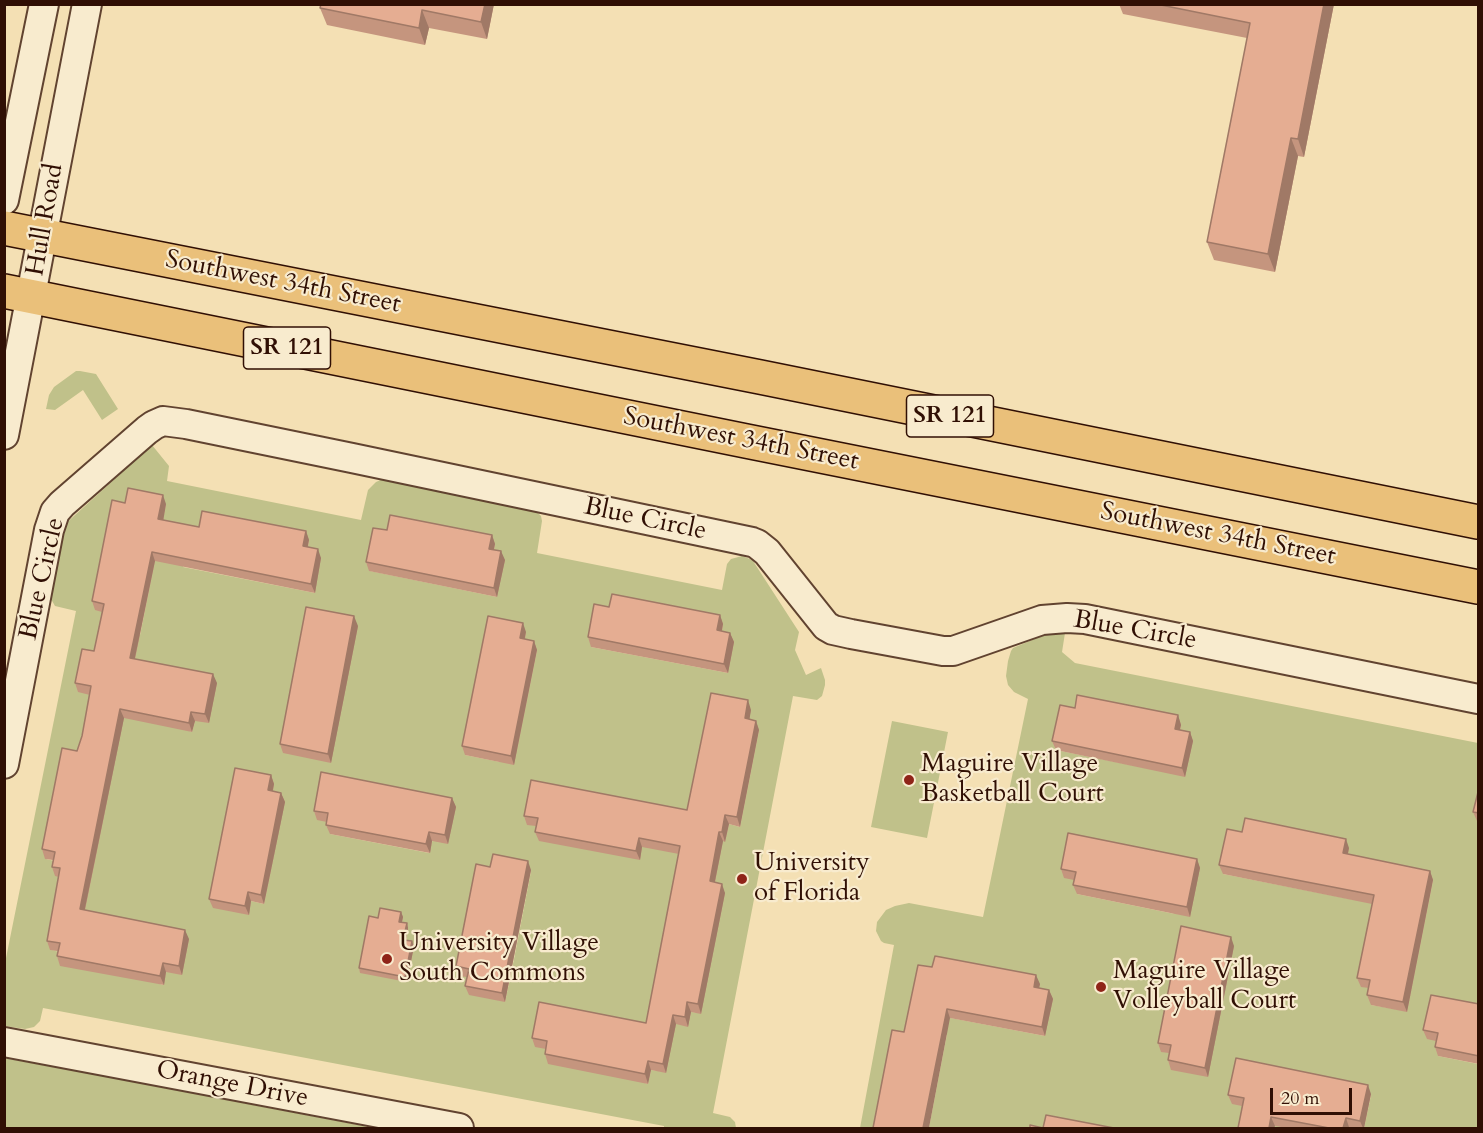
<!DOCTYPE html>
<html>
<head>
<meta charset="utf-8">
<style>
  body { margin:0 }
  #map { position:relative; width:1483px; height:1133px; overflow:hidden; background:#f4e0b4; font-family:Cardo,serif }
  canvas { display:block }
  .frame { position:absolute; inset:0; border:6px solid #300f04; pointer-events:none }
  .scale { position:absolute; left:1270px; top:1088px; width:82px; height:27px; box-sizing:border-box; border:3px solid #300f04; border-top:0; padding-left:8px; font-size:18px; line-height:21px; white-space:nowrap; color:#300f04; -webkit-text-stroke:4px #f8ebce; paint-order:stroke }
</style>
</head>
<body>
<div id="map">
<canvas width="1483" height="1133"></canvas>
<div class="frame"></div>
<div class="scale">20 m</div>
</div>
<script>
const context = document.querySelector('canvas').getContext('2d');
context.lineJoin = 'round';
function fillPath(path, color) { context.fillStyle = color; context.fill(path, 'evenodd'); }
const toPath = rows => new Path2D(rows.map(r => 'M' + r).join(''));
function trace(path, color, width, dash) { context.strokeStyle = color; context.lineWidth = width; context.lineCap = dash ? 'butt' : 'round'; context.setLineDash(dash || []); context.stroke(path); }
function label(font, color, halo, rows, align = 'center') {
  context.font = font + ' Cardo,serif'; context.lineWidth = 4.5; context.setLineDash([]); context.textBaseline = 'middle'; context.strokeStyle = halo; context.fillStyle = color; for (const [text, x, y, turn = 0] of rows) {
    context.save(); context.translate(x, y); context.rotate((+turn || 0) * Math.PI / 180); context.textAlign = isNaN(turn) ? turn : align; if (halo) context.strokeText(text, 0, 0); context.fillText(text, 0, 0); context.restore();
  }
}
fillPath(toPath([
  [76,371,80,371,96,374,118,409,102,420,83,390,55,410,46,409,49,395,54,387],
  [152,445,169,466,167,481,361,520,368,490,376,482,383,479,537,512,541,516,542,521,537,553,722,590,727,564,731,559,742,556,750,559,753,561,799,632,795,650,806,675,821,668,825,680,825,685,822,696,817,700,793,696,713,1113,730,1117,735,1122,736,1128,664,1128,664,1126,43,1008,40,1021,34,1027,25,1029,5,1026,5,963,76,611,55,606,51,599,63,526],
  [166,504,140,635,104,628,107,613],
  [203,536,309,541,306,555,315,593,183,567],
  [390,540,495,544,492,558,497,597,370,571],
  [613,617,723,624,720,640,728,673,591,647],
  [526,632,523,647,537,650,517,749,504,747,500,762,465,755],
  [95,695,195,721,192,732],
  [759,730,740,827,729,824,725,841,688,834],
  [117,752,59,862,46,859],
  [274,784,271,799,284,803,264,904,251,901,248,915],
  [332,823,448,844,432,841,429,853,330,834],
  [531,871,514,959,505,1002,472,978],
  [716,874,713,891,701,1013,691,1012,688,1027],
  [402,917,401,926,405,944,380,922],
  [50,950,182,975,166,972,163,985,63,952],
  [551,1050,666,1072,651,1070,648,1084],
  [1056,630,1063,630,1065,633,1062,652,1075,663,1478,743,1478,813,1477,821,1478,822,1478,1013,1441,1042,1438,1056,1478,1064,1478,1128,1364,1128,1371,1095,1247,1107,1288,1128,929,1128,947,1034,878,1128,860,1128,894,945,884,943,881,941,876,931,877,922,886,910,895,906,909,903,983,917,1028,699,1014,692,1008,685,1006,676,1008,661,1011,651,1013,648],
  [1078,717,1181,725,1178,738,1185,776,1056,750],
  [1246,841,1355,900,1223,874],
  [1433,880,1407,1011,1371,1005,1374,989],
  [1079,881,1175,914,1077,894],
  [1039,984,1037,996,1045,1036,914,1011],
  [892,721,948,732,927,838,871,827],
  [4,1058,102,1076,374,1128,5,1128]
]), '#c0c18a');
const minor = toPath([
  [4,200,44,4],
  [4,435,87,4],
  [4,764,49,530,55,512,62,504,147,430,154,425,163,421,186,424,352,458,752,542,757,544,767,552,826,626,833,630,851,634,943,651,953,651,1042,620,1067,618,1085,619,1478,699],
  [4,1042,459,1128]
]);
const primary = toPath([
  [4,228,760,377,1478,522],
  [4,291,746,441,1478,587]
]);
trace(minor, '#614330', 32);
trace(primary, '#300f04', 36);
trace(minor, '#f8ebce', 28);
trace(primary, '#eac07a', 33);
fillPath(toPath([
  [494,4,487,39,429,28,425,45,327,25,320,8],
  [1119,4,1334,4,1304,157,1298,156,1275,272,1214,260,1207,242,1247,38,1123,14],
  [166,504,163,520,199,527,306,531,309,540,308,547,321,558,315,593,155,561,135,659,217,683,209,723,195,721,192,732,124,718,85,910,189,939,182,975,166,972,164,985,60,966,57,956,58,951,50,950,47,941,59,877,55,876,52,867,53,860,45,859,42,849,77,751,82,736,90,695,78,692,75,683,94,651,102,612,95,610,92,601],
  [387,530,492,535,495,544,494,550,505,560,497,597,369,571,366,562],
  [609,607,720,615,723,624,722,631,730,633,734,642,728,673,591,647,588,637],
  [358,626,331,763,283,753,280,744],
  [526,632,525,639,534,641,537,650,514,765,465,755,462,746],
  [751,710,749,719,756,721,759,730,740,827,729,824,725,842,723,841,715,882,725,893,701,1014,691,1012,688,1027,676,1024,666,1073,651,1070,648,1084,548,1064,545,1054,546,1049,535,1047,532,1038,646,1023,679,854,642,847,640,860,539,841,535,832,536,826,527,825,524,816,687,810],
  [1178,715,1181,725,1180,730,1190,732,1193,741,1185,777,1056,750,1052,741],
  [271,775,274,784,273,791,281,793,285,802,264,904,251,901,249,915,213,908,209,899],
  [1479,788,1479,822,1477,821,1473,812],
  [452,798,456,807,448,844,432,841,430,853,330,834,326,825,327,822,317,820,314,811],
  [1349,848,1348,854,1430,871,1433,880,1407,1012,1371,1005,1367,995,1369,988,1361,987,1357,978,1372,904,1223,874,1219,865],
  [1197,859,1200,868,1190,917,1077,894,1073,885,1074,880,1064,878,1061,869],
  [490,867,531,870,505,1002,469,995,465,986,467,977,459,976,456,966],
  [401,912,403,917,402,922,407,923,408,928,406,940,412,941,414,946,407,982,360,973,359,968,378,918],
  [1234,946,1208,1077,1171,1070,1168,1060,1169,1053,1161,1052,1158,1043],
  [932,967,1040,984,1039,988,1049,990,1053,999,1045,1036,950,1018,904,1032],
  [1479,1004,1479,1064,1438,1056,1435,1047,1436,1041,1427,1039,1423,1030],
  [1371,1094,1364,1128,1358,1128,1349,1127,1348,1128,1288,1128,1275,1126,1274,1128,1238,1128,1242,1106,1232,1104,1228,1095]
]), '#c5957e');
fillPath(toPath([
  [485,4,494,4,487,39,481,22],
  [1324,4,1334,4,1304,157,1298,139],
  [422,10,429,28,425,45,419,28],
  [1291,138,1298,156,1275,272,1268,254],
  [163,495,166,504,162,528,158,519],
  [306,531,309,540,306,555,303,546],
  [492,535,495,544,492,558,489,549],
  [318,549,321,558,315,593,311,584],
  [501,551,505,560,497,597,494,588],
  [152,552,155,561,133,667,130,658],
  [720,615,723,624,720,640,717,630],
  [354,616,358,626,331,763,328,754],
  [523,623,526,632,523,647,520,638],
  [730,633,734,642,728,673,724,664],
  [534,641,537,650,514,765,511,756],
  [213,674,217,683,209,723,205,714],
  [748,700,751,710,748,728,745,718],
  [120,709,124,718,83,918,80,909],
  [191,712,195,721,192,732,189,723],
  [1178,715,1181,725,1178,738,1175,729],
  [756,721,759,730,740,827,737,817],
  [1190,732,1193,741,1185,777,1182,768],
  [271,775,274,784,271,799,268,790],
  [281,793,285,802,264,904,261,895],
  [452,798,456,807,448,844,445,835],
  [725,815,729,824,725,842,722,832],
  [429,832,432,841,430,853,426,844],
  [719,832,723,841,713,891,710,881],
  [639,838,642,847,640,860,636,851],
  [1346,839,1349,848,1346,862,1343,853],
  [1197,859,1200,868,1190,917,1187,907],
  [528,861,531,870,505,1002,502,993],
  [1430,871,1433,880,1407,1012,1403,1002],
  [722,884,725,893,701,1014,698,1004],
  [248,892,251,901,249,915,245,906],
  [401,912,403,917,401,926,399,922],
  [407,923,408,928,405,944,403,940],
  [185,930,189,939,182,975,179,966],
  [1231,937,1234,946,1208,1077,1205,1068],
  [412,941,414,946,407,982,405,977],
  [163,963,166,972,164,985,160,976],
  [1036,975,1040,984,1037,996,1034,987],
  [1049,990,1053,999,1045,1036,1042,1027],
  [687,1002,691,1012,688,1027,685,1017],
  [947,1009,950,1018,929,1128,923,1128],
  [673,1015,676,1024,666,1073,663,1064],
  [648,1061,651,1070,648,1084,645,1074],
  [1368,1085,1371,1094,1364,1128,1363,1128,1360,1121],
  [1271,1117,1275,1126,1274,1128,1269,1128],
  [1346,1118,1349,1127,1348,1128,1343,1128]
]), '#a07966');
const building = toPath([
  [321,4,485,4,481,22,422,10,419,28,320,8,321,4],
  [1156,4,1324,4,1298,139,1291,138,1268,254,1207,242,1250,23,1156,4],
  [128,488,163,495,158,519,199,527,202,511,306,531,303,546,318,549,311,584,152,552,130,658,213,674,205,714,191,712,189,723,120,709,80,909,185,930,179,966,163,963,160,976,57,956,60,943,47,941,60,868,52,867,55,852,42,849,62,748,77,751,82,736,91,686,75,683,82,649,94,651,104,604,92,601,112,500,125,503,128,488],
  [390,515,492,535,489,549,501,551,494,588,366,562,373,528,387,530,390,515],
  [612,594,720,615,717,630,730,633,724,664,588,637,594,604,609,607,612,594],
  [306,607,354,616,328,754,280,744,306,607],
  [488,616,523,623,520,638,534,641,511,756,462,746,488,616],
  [711,693,748,700,745,718,756,721,737,817,725,815,722,832,719,832,710,881,722,884,698,1004,687,1002,685,1017,673,1015,663,1064,648,1061,645,1074,545,1054,547,1041,532,1038,539,1002,646,1023,680,846,639,838,636,851,535,832,538,818,524,816,531,780,687,810,711,693],
  [1077,695,1178,715,1175,729,1190,732,1182,768,1052,741,1060,705,1075,708,1077,695],
  [235,768,271,775,268,790,281,793,261,895,248,892,245,906,209,899,235,768],
  [321,772,452,798,445,835,429,832,426,844,326,825,328,813,314,811,321,772],
  [1479,788,1479,813,1473,812,1479,788],
  [1245,818,1346,839,1343,853,1430,871,1403,1002,1367,995,1370,980,1357,978,1374,895,1219,865,1227,829,1242,832,1245,818],
  [1068,833,1197,859,1187,907,1073,885,1076,872,1061,869,1068,833],
  [493,854,528,861,502,993,465,986,469,969,456,966,476,864,490,867,493,854],
  [380,908,401,912,399,922,407,923,403,940,412,941,405,977,359,968,369,916,378,918,380,908],
  [1181,926,1231,937,1205,1068,1168,1060,1171,1045,1158,1043,1181,926],
  [935,956,1036,975,1034,987,1049,990,1042,1027,947,1009,923,1128,873,1128,892,1030,904,1032,918,965,932,967,935,956],
  [1431,995,1479,1004,1479,1056,1435,1047,1438,1033,1423,1030,1431,995],
  [1236,1058,1368,1085,1360,1121,1346,1118,1343,1128,1329,1128,1271,1117,1269,1128,1238,1128,1244,1098,1228,1095,1236,1058],
  [1046,1115,1114,1128,1030,1128,1030,1125,1043,1128,1046,1115]
]);
fillPath(building, '#e5ad92');
trace(building, '#a07966', 1.5);
for (const [x, y, r, color] of [
  [909,780,6,"#8f2418"],
  [742,879,6,"#8f2418"],
  [387,959,6,"#8f2418"],
  [1101,987,6,"#8f2418"]
]) { const dot = new Path2D(); dot.arc(x, y, r, 0, 2 * Math.PI); context.fillStyle = color; context.fill(dot); trace(dot, '#f8ebce', 2); }
for (const [x, y, w] of [
  [287,348,87],
  [950,416,87]
]) { const box = new Path2D(); box.roundRect(x - w / 2, y - 21, w, 42, 4.5); context.fillStyle = '#f8ebce'; context.fill(box); trace(box, '#300f04', 1.5); }
label('bold 24px', '#300f04', null, [
  ["SR 121",287,348],
  ["SR 121",950,416]
]);
label('26px', '#300f04', '#f8ebce', [
  ["Hull Road",46,220,-80],
  ["Southwest 34th Street",283,283,11],
  ["Southwest 34th Street",741,440,11],
  ["Blue Circle",645,520,12],
  ["Southwest 34th Street",1218,535,11],
  ["Blue Circle",43,579,-77],
  ["Blue Circle",1135,631,10],
  ["Orange Drive",232,1085,11]
]);
label('26px', '#300f04', '#f8ebce', [
  ["Maguire Village",921,765],
  ["Basketball Court",921,795],
  ["University",754,864],
  ["of Florida",754,894],
  ["University Village",399,944],
  ["South Commons",399,974],
  ["Maguire Village",1113,972],
  ["Volleyball Court",1113,1002]
], 'left');
</script>
</body>
</html>
